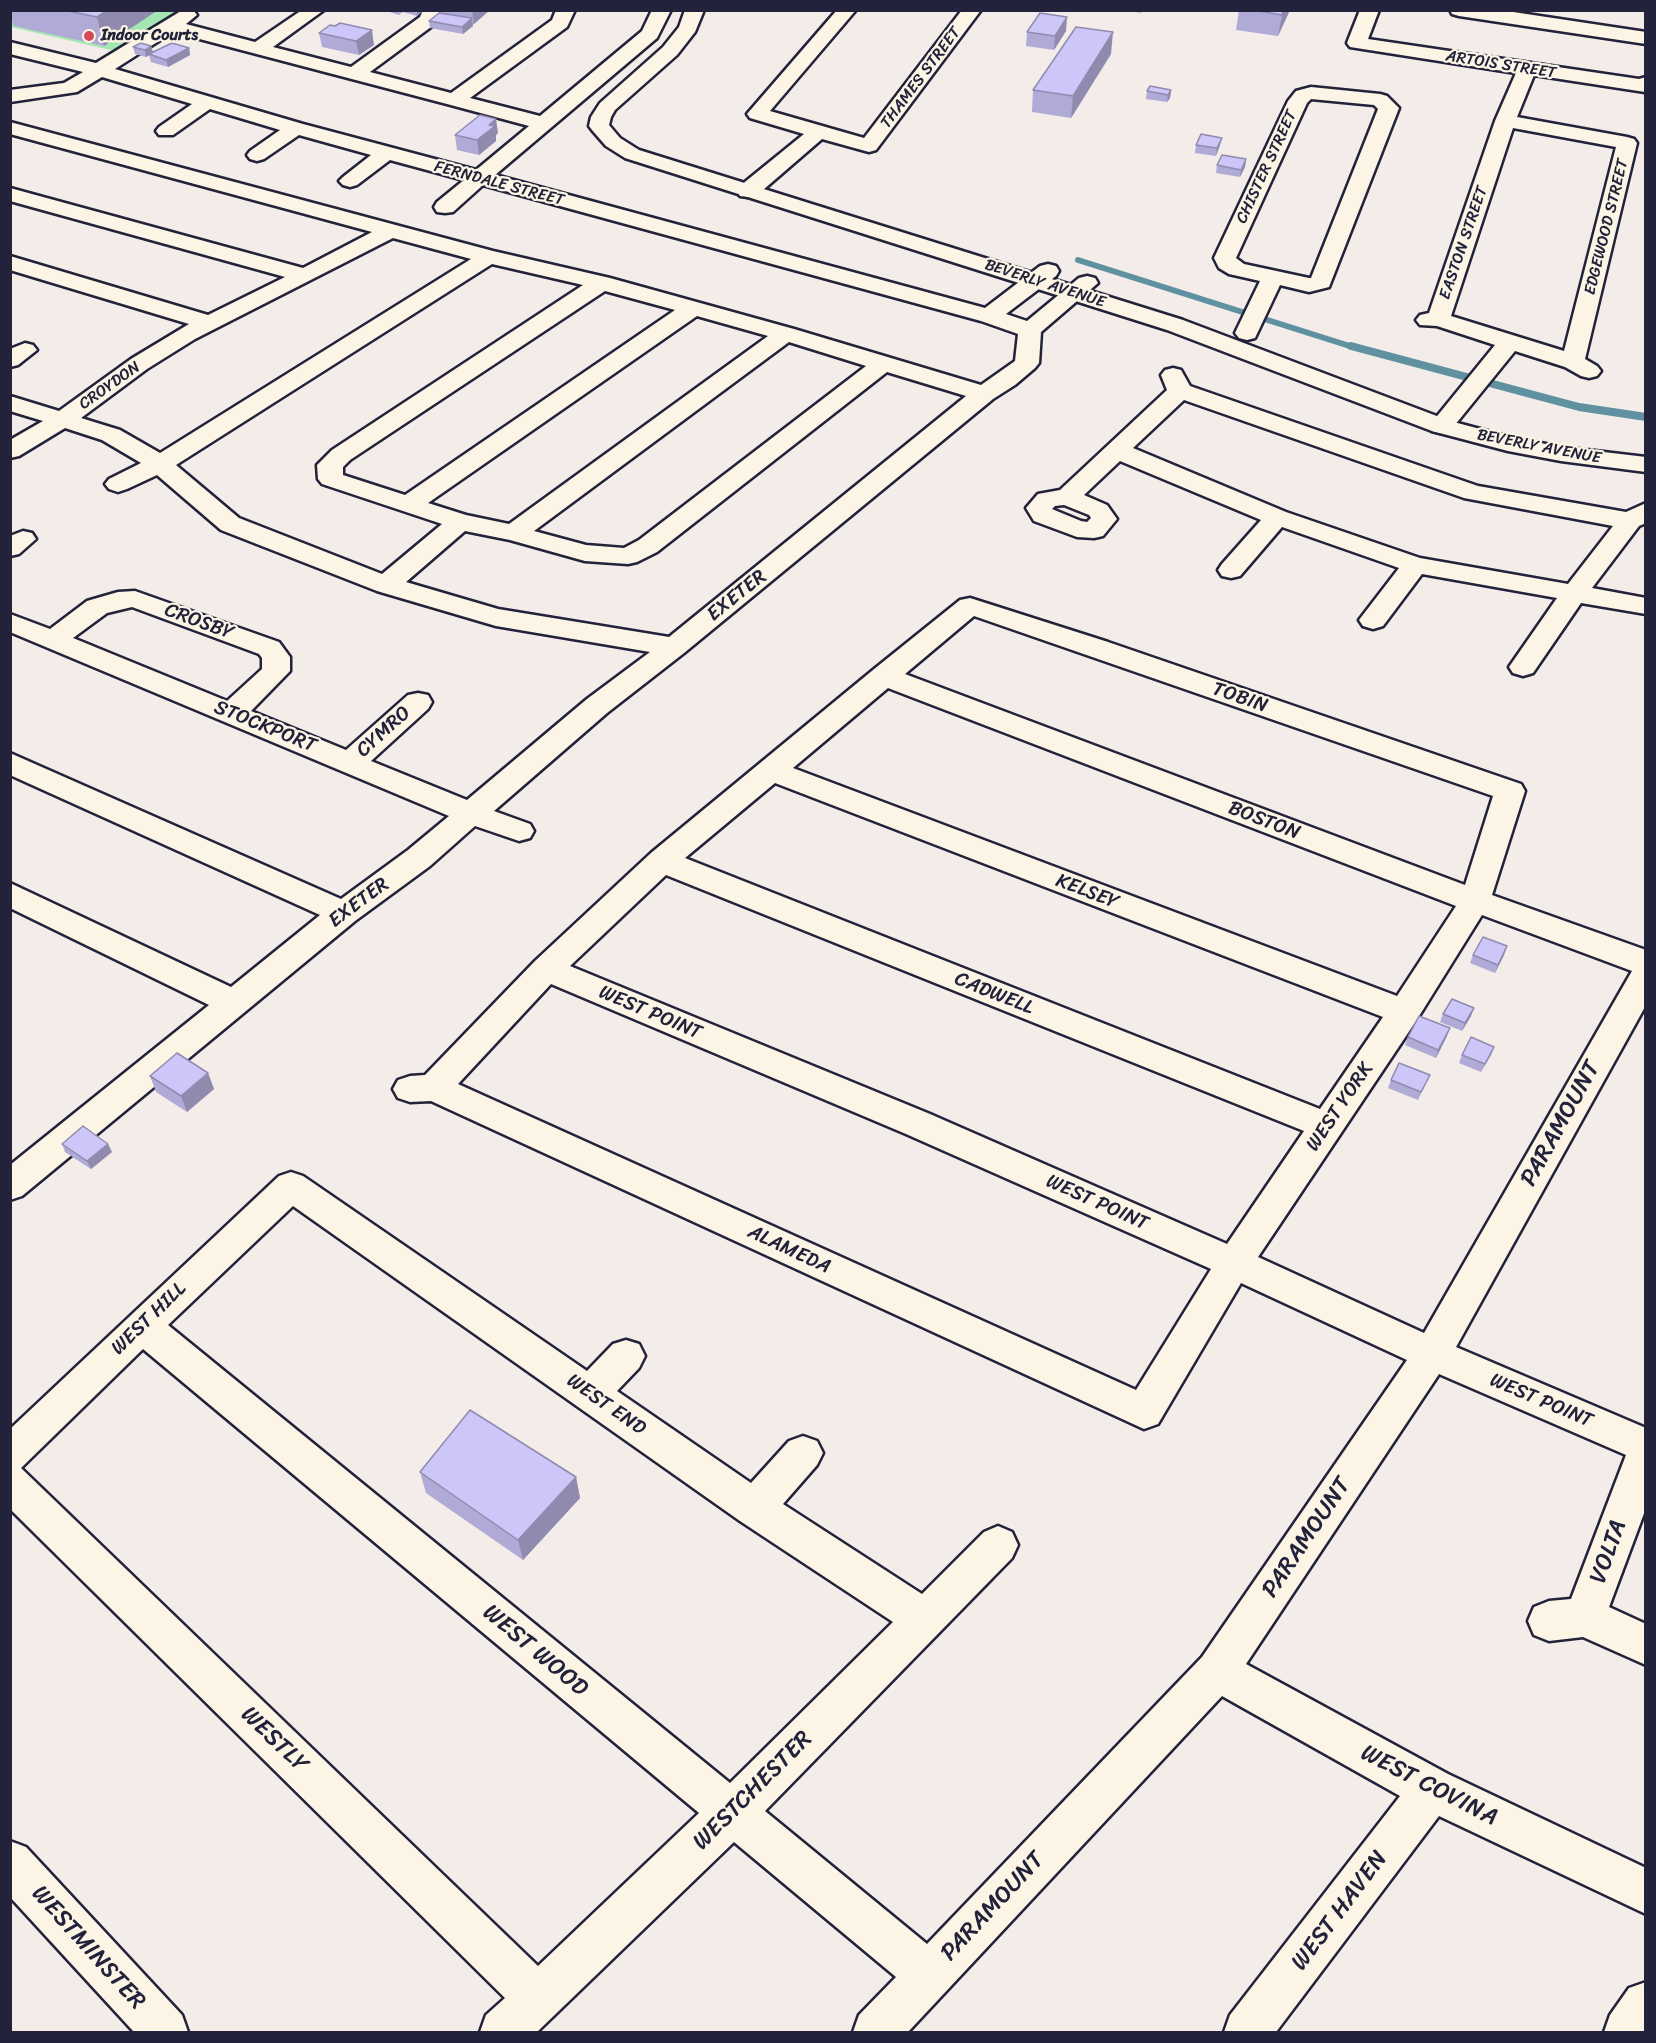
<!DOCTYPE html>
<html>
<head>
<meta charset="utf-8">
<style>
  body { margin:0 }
  #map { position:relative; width:1656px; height:2043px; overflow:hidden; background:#f3ece9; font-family:Sriracha,sans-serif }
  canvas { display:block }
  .frame { position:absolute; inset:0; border:12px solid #22223b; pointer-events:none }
</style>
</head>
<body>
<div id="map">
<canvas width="1656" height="2043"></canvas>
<div class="frame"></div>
</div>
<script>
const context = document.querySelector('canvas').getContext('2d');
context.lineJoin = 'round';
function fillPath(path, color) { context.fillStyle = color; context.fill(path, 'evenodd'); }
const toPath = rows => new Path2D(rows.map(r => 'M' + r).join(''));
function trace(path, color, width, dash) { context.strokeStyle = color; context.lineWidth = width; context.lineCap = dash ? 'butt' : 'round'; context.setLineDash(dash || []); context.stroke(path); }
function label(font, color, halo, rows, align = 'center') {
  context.font = font + ' Sriracha,sans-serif'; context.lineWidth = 4.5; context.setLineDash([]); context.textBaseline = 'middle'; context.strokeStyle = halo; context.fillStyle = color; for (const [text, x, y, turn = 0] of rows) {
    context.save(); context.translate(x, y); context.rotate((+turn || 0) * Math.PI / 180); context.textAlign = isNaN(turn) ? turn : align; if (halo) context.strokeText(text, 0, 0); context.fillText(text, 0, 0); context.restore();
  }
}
fillPath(toPath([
  [11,11,181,11,115,51,11,27]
]), '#a4e7b2');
trace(toPath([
  [1078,260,1356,348]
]), '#6091a0', 6);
trace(toPath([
  [1351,346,1579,407,1646,417]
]), '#6091a0', 8);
const minor = toPath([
  [193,10,197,15,186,24,255,42,302,10,324,10,273,47,351,67,420,17,423,10,442,10,435,24,370,72,451,93,552,20,556,10,575,10,567,27,470,98,540,116,642,31,652,10,671,10,657,38,495,175,985,308,1040,266,1048,264,1056,266,1059,271,1056,276,1006,314,1027,321,1079,278,1087,276,1095,278,1098,283,1041,332,1039,363,1035,368,1015,385,993,399,684,653,607,713,494,811,530,824,534,831,530,838,519,841,475,826,430,866,355,921,22,1196,10,1200,10,1165,209,1005,10,908,10,883,231,987,320,915,10,775,10,753,341,899,408,850,449,816,10,632,10,614,50,629,87,601,118,592,135,591,279,642,290,657,290,671,251,711,346,750,408,695,418,693,428,695,432,702,428,709,371,761,467,800,587,699,650,652,496,626,377,591,221,530,157,475,127,489,118,492,109,489,105,484,109,479,141,463,102,440,65,428,19,456,10,458,10,440,43,421,10,411,10,396,59,411,131,359,189,324,10,270,10,256,208,315,285,277,10,201,10,188,303,268,372,232,10,134,10,122,493,251,610,278,794,329,981,385,1015,361,1018,334,981,321,483,185,453,212,445,213,437,212,434,207,437,202,464,180,390,160,357,185,350,187,343,185,339,181,343,177,371,155,299,135,264,159,257,161,250,159,247,155,250,151,280,130,210,109,173,135,159,135,156,131,159,127,192,104,102,77,77,92,10,102,10,90,64,83,83,72,10,54,10,42,96,63,181,11,193,10],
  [173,32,447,104,529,126,476,170,303,124,115,69,173,32],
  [393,238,471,259,160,453,120,430,81,418,147,369,195,339,393,238],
  [492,264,583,285,332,450,317,465,318,479,322,484,442,524,382,574,239,518,176,465,492,264],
  [605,291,675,310,405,495,343,475,343,467,350,460,605,291],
  [697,316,768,336,509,524,466,515,428,503,697,316],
  [789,342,866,366,639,540,624,548,586,545,534,531,789,342],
  [887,372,966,396,669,637,498,609,406,582,465,531,510,540,585,561,628,564,637,562,657,552,887,372],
  [132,607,259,654,262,658,262,669,227,701,73,638,107,613,132,607],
  [837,10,856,10,770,111,864,138,962,10,981,10,876,150,869,152,822,139,756,196,748,197,740,196,737,191,740,186,804,134,750,118,747,114,837,10],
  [1360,10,1379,10,1368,39,1639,79,1646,77,1645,92,1534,75,1517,117,1627,137,1634,139,1637,143,1585,359,1597,366,1601,371,1597,376,1589,378,1581,376,1565,367,1515,351,1450,431,1441,433,1432,431,1429,426,1495,345,1437,326,1420,325,1416,320,1420,315,1429,313,1495,121,1516,73,1350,47,1347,43,1360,10],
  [1513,128,1616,147,1564,351,1451,316,1513,128],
  [1450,10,1500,10,1646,32,1646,44,1459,16,1452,14,1450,10],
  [1311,87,1380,94,1387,96,1399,108,1329,287,1309,292,1280,285,1255,338,1247,340,1239,338,1235,333,1260,281,1229,274,1219,268,1214,258,1288,101,1296,91,1311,87],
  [1311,99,1374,105,1378,109,1311,278,1309,278,1244,264,1236,258,1307,103,1311,99],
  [25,343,33,345,37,350,18,365,10,367,10,349,25,343],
  [1173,368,1181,370,1190,386,1478,486,1626,512,1646,503,1646,523,1639,526,1592,588,1646,598,1646,614,1581,603,1533,673,1523,676,1513,673,1509,667,1557,598,1422,574,1383,626,1373,629,1363,626,1359,620,1399,568,1282,527,1240,576,1231,578,1222,576,1218,570,1222,564,1261,520,1120,461,1084,495,1107,505,1117,519,1103,536,1094,538,1077,537,1034,521,1026,508,1038,494,1060,490,1167,390,1161,375,1165,370,1173,368],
  [1184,400,1464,498,1613,526,1568,584,1420,558,1286,512,1133,448,1184,400],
  [1064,505,1089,515,1091,518,1087,522,1081,521,1052,509,1055,506,1064,505],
  [23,531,32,533,36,539,19,554,10,556,10,536,23,531],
  [970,598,1108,642,1521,784,1525,791,1492,895,1646,950,1646,1005,1456,1347,1646,1428,1646,1508,1609,1607,1646,1624,1646,1665,1583,1637,1549,1641,1534,1635,1528,1621,1534,1607,1549,1601,1571,1599,1626,1455,1439,1374,1246,1664,1448,1774,1646,1868,1646,1914,1439,1816,1276,2032,1224,2032,1230,2015,1400,1796,1222,1696,908,2032,853,2032,859,2015,896,1977,734,1842,537,2032,480,2032,486,2015,505,1998,10,1509,10,1429,279,1176,291,1172,303,1176,587,1371,613,1344,626,1340,639,1344,645,1356,639,1368,617,1391,751,1483,789,1441,803,1436,817,1441,823,1453,817,1465,783,1504,922,1594,984,1532,998,1526,1012,1532,1018,1545,1012,1558,765,1811,927,1944,1202,1657,1407,1360,1241,1283,1158,1424,1144,1429,431,1101,410,1102,398,1098,393,1089,398,1080,410,1076,425,1075,535,961,651,853,873,670,960,600,970,598],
  [974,616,1493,796,1465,885,905,674,974,616],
  [888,688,1456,906,1397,996,793,768,888,688],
  [775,783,1383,1017,1320,1109,685,858,775,783],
  [666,875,1304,1131,1227,1244,930,1114,570,966,666,875],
  [1482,915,1632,971,1424,1333,1258,1257,1416,1021,1482,915],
  [551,984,906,1134,1211,1269,1136,1390,458,1084,551,984],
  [293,1206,740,1521,893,1622,730,1783,168,1325,293,1206],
  [143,1349,699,1813,538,1966,21,1468,143,1349],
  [10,1841,26,1847,182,2015,188,2032,134,2032,10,1897,10,1841],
  [1646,1982,1646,2032,1604,2032,1610,2015,1629,1988,1646,1982]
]);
const tertiary = toPath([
  [685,10,704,10,695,32,677,55,615,110,611,117,609,125,620,138,639,150,1183,320,1450,421,1510,437,1561,447,1646,457,1646,472,1561,461,1508,451,1432,431,1167,330,625,158,606,146,592,130,589,126,591,117,600,103,663,47,679,27,685,10]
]);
trace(minor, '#22223b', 5);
trace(tertiary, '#22223b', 5);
fillPath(minor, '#fcf5e5');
fillPath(tertiary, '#fcf5e5');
fillPath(toPath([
  [10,10,158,10,104,46,14,26,10,14],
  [383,10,424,10,417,16,403,12,399,15],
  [439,10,490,10,474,24,473,24,473,26,463,34,430,28,429,21,439,13],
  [1123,10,1142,10,1141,13],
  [1239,10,1290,10,1278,36,1236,30],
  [1066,31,1054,50,1026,46,1027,32],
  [319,33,374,45,359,55,322,47],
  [151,46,153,52,189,48,190,55,168,67,151,62,149,55,146,57,135,54,133,47],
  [1111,54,1071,118,1032,112,1033,90],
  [1171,90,1170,98,1167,102,1146,99,1147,91],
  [498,133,496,135,496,141,479,155,457,150,455,135],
  [1222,138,1220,145,1216,156,1195,153,1196,145],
  [1246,159,1245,167,1240,177,1216,173,1217,165],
  [1507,946,1504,955,1495,973,1470,963,1473,955],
  [1443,1014,1471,1016,1462,1031,1440,1022],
  [1447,1036,1436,1058,1405,1045,1408,1037],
  [1494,1047,1481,1072,1459,1063,1462,1055],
  [208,1073,214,1089,187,1112,156,1092,150,1076],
  [1430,1075,1418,1100,1388,1088,1391,1080],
  [62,1144,112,1152,91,1169,65,1152],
  [420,1472,576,1477,580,1498,523,1560,426,1493]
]), '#b0aad6');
fillPath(toPath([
  [108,10,158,10,104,46,97,17],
  [417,10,424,10,417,16],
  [472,10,490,10,474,24],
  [1283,10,1290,10,1278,36,1282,15],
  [1067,17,1066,31,1054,50,1055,36],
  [472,18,473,26,463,34,462,27],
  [372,30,374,45,359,55,356,41],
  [1113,32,1111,54,1071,118,1073,96],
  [151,46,153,53,146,57,145,50],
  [189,48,190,55,168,67,166,60],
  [1171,90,1170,98,1167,102,1168,95],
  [496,119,498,133,496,135,496,141,479,155,477,140,489,125],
  [1222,138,1220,145,1216,156,1217,148],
  [1246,159,1245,167,1240,177,1241,170],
  [1507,946,1504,955,1495,973,1498,965],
  [1474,1008,1471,1016,1462,1031,1465,1023],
  [1450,1028,1447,1036,1436,1058,1438,1050],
  [1494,1047,1491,1055,1481,1072,1485,1064],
  [208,1073,214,1089,187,1112,181,1096],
  [108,1144,112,1152,91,1169,87,1161],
  [576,1477,580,1498,523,1560,518,1540]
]), '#908bae');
const building = toPath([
  [63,10,108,10,97,17,63,10],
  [1252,10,1283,10,1282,15,1252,10],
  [439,13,472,18,462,27,429,21,439,13],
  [1040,13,1067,17,1055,36,1027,32,1040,13],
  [340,23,372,30,356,41,319,33,330,25,335,26,340,23],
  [1076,27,1113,32,1073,96,1033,90,1076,27],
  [141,43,151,46,145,50,133,47,141,43],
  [172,43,189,48,166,60,149,54,172,43],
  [1150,86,1171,90,1168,95,1147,91,1150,86],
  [480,115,496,119,489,125,495,126,477,140,455,135,480,115],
  [1201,134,1222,138,1217,148,1196,145,1201,134],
  [1222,155,1246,159,1241,170,1217,165,1222,155],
  [1483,937,1507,946,1498,965,1473,955,1483,937],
  [1452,999,1474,1008,1465,1023,1443,1014,1452,999],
  [1419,1016,1450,1028,1438,1050,1408,1037,1419,1016],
  [1471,1037,1494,1047,1485,1064,1462,1055,1471,1037],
  [177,1053,208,1073,181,1096,150,1076,177,1053],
  [1399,1063,1430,1075,1421,1092,1391,1080,1399,1063],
  [83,1126,108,1144,87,1161,62,1144,83,1126],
  [470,1410,576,1477,518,1540,420,1472,470,1410]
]);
fillPath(building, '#cdc6f9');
trace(building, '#908bae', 1.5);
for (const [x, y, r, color] of [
  [89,36,6,"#d1495b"]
]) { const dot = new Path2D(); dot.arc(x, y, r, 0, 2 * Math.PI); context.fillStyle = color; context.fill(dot); trace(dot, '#fcf5e5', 2); }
label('bold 16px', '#22223b', '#fcf5e5', [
  ["Indoor Courts",101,36]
], 'left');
label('16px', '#22223b', '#fcf5e5', [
  ["ARTOIS STREET",1501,65,9],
  ["THAMES STREET",921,78,-53],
  ["CHISTER STREET",1267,167,-65],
  ["FERNDALE STREET",499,184,15],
  ["EDGEWOOD STREET",1607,227,-76],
  ["EASTON STREET",1464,243,-71],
  ["BEVERLY AVENUE",1045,284,18],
  ["CROYDON",110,386,-35],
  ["BEVERLY AVENUE",1539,447,11]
]);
label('20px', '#22223b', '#fcf5e5', [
  ["EXETER",737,596,-39],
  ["CROSBY",199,622,20],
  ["TOBIN",1240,698,19],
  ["STOCKPORT",265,727,22],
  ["CYMRO",384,732,-42],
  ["BOSTON",1264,821,21],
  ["KELSEY",1087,892,21],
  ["EXETER",359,903,-37],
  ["CADWELL",994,994,22],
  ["WEST POINT",650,1013,23],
  ["WEST YORK",1340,1107,-56],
  ["WEST POINT",1097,1203,24],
  ["ALAMEDA",789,1250,25],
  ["WEST HILL",149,1319,-44],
  ["WEST POINT",1541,1401,23],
  ["WEST END",606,1405,35]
]);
label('24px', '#22223b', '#fcf5e5', [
  ["PARAMOUNT",1561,1124,-61],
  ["PARAMOUNT",1307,1538,-56],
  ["VOLTA",1609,1552,-70],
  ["WEST WOOD",535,1651,40],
  ["WESTLY",274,1740,44],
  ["WEST COVINA",1429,1786,27],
  ["WESTCHESTER",753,1791,-45],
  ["PARAMOUNT",993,1907,-47],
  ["WEST HAVEN",1340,1911,-53],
  ["WESTMINSTER",88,1948,48]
]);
</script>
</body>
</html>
